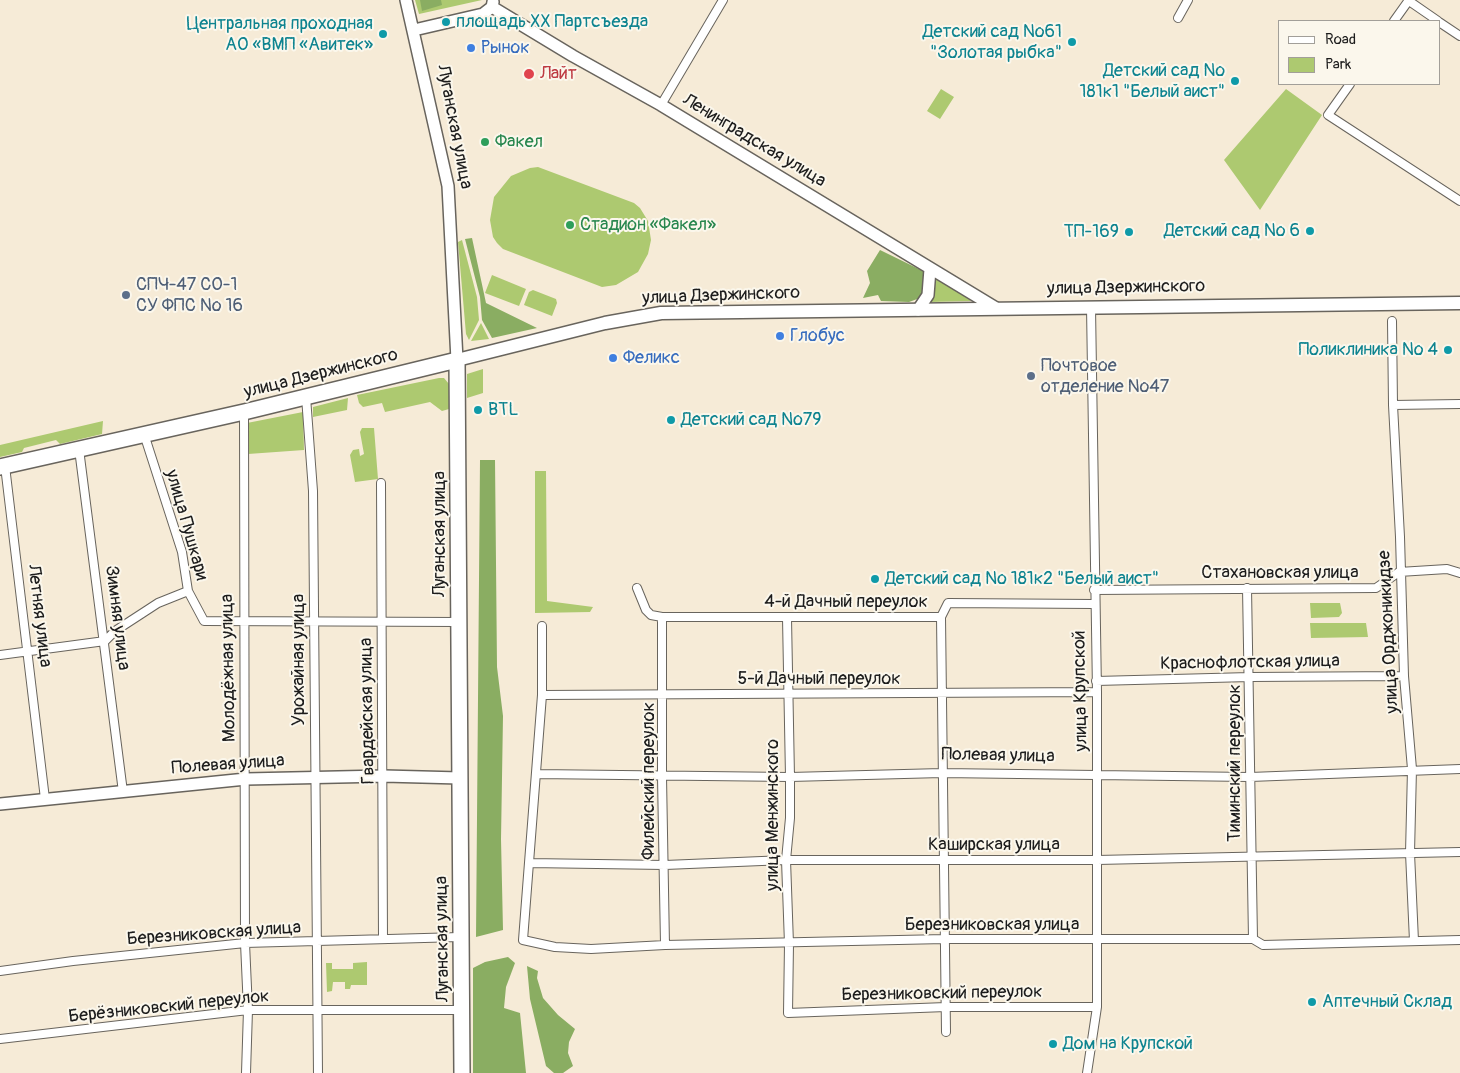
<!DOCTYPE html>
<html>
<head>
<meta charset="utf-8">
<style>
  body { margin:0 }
  #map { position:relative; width:1460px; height:1073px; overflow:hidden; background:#f6ebd7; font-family:Pangolin,sans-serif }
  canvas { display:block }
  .legend { position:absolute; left:1278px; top:20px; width:162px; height:65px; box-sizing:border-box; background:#fbf7ec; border:1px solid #a29f99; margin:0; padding:6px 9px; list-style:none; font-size:15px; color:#1c1c1c }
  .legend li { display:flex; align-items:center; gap:10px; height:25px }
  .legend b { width:25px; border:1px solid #a29f99 }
</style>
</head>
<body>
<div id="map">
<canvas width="1460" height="1073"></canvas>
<ul class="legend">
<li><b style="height:6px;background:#fff"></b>Road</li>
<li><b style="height:14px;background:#adc970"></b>Park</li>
</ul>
</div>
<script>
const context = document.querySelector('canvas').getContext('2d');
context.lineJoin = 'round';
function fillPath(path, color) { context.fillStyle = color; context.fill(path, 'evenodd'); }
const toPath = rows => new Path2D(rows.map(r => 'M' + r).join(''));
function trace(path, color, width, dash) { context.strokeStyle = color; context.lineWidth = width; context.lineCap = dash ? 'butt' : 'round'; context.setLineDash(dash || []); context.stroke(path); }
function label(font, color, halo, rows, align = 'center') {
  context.font = font + ' Pangolin,sans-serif'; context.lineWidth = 4; context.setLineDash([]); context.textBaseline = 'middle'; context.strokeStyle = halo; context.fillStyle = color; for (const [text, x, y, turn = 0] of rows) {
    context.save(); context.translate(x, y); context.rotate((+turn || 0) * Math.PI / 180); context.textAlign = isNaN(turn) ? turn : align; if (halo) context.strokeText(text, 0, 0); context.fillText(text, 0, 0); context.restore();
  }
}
fillPath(toPath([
  [415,0,482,0,419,14],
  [941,89,954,97,940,119,927,111],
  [1286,89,1322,115,1260,210,1224,160],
  [538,167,634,203,640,208,648,221,651,240,648,254,638,272,616,285,602,287,503,249,497,243,493,237,490,220,494,197,511,176,530,168],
  [462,240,477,297,479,320,469,340,466,334,458,242],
  [492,275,526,289,519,306,485,293],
  [934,277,971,299,970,301,930,302],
  [533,290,556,299,557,303,552,316,524,305,529,292],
  [481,323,489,339,471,341],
  [483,369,483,393,467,398,467,374],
  [439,378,444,378,449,384,449,409,442,411,430,402,385,412,382,403,363,407,359,403,357,395],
  [348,398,347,410,313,417,313,407],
  [303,412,304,450,248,454,247,423],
  [103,421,102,434,60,444,56,440,24,448,22,452,0,457,0,445],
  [362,428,374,428,378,479,355,482,350,455,353,450,359,449,360,456,364,454,360,432],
  [535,471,546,471,547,601,593,607,590,612,535,613],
  [1310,603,1340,603,1342,613,1339,617,1311,618],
  [1310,623,1366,623,1368,637,1311,638],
  [367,962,367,985,351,985,350,989,345,989,345,982,333,982,332,991,327,992,326,963,332,963,332,969,353,969,353,963]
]), '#adc970');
fillPath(toPath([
  [420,0,441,0,442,5,422,11],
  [472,238,486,303,537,328,492,338,482,320,480,297,465,239],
  [880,250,923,271,926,288,920,298,909,302,881,301,878,295,863,298,870,283,867,271],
  [480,460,495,460,497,667,503,716,501,839,503,930,476,937],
  [508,957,515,963,506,987,504,1008,520,1013,526,1073,473,1073,473,968,485,962],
  [527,966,538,971,537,978,543,998,558,1015,575,1029,569,1042,568,1053,573,1066,563,1073,554,1073,546,1066,530,999]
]), '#8aad62');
const street = toPath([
  [1409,1,1438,21],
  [1178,18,1188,0],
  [1394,21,1409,0],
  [1439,22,1460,36],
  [1350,84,1328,115,1460,201],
  [661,105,723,0],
  [1392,321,1393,405,1400,537,1404,676,1412,769,1410,853,1414,941],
  [306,397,313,491,318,1073],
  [1393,405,1460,404],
  [244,412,245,943,248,1010,246,1073],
  [144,434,182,552,188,591,204,621,459,622],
  [79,449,123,792],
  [5,466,45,799],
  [381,483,383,939],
  [637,588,646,610,651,615,662,617,941,617,948,603,1094,604],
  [1247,588,1253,939],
  [1094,590,1376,588,1399,572,1447,569,1460,573],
  [662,617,662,777,665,945],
  [941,617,946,1032],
  [787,618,790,777,790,818,786,860,789,944,788,1013,946,1007,1097,1007],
  [542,626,542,695,523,940,555,947,591,949,665,945,945,939,1253,939,1263,945,1460,940],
  [0,655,105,641,115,631,158,603,188,591],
  [1096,681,1250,677,1404,676],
  [542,695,1097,692],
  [536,774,790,777,942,773,1250,777,1460,769],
  [529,863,665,865,786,860,1097,860,1460,852],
  [0,971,73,961,245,943,460,937],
  [0,1039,248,1010,462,1010],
  [1087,1073,1097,1007,1097,692,1091,307]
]);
const secondary = toPath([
  [406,0,448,186,457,360],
  [492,7,573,56,661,105,996,308],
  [414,30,483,14,492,7,493,2],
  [918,310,928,295,930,269],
  [0,804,246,779,384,776,460,778]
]);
const primary = toPath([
  [457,360,605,323,661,313,1460,303]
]);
const highway = toPath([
  [0,467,244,412,457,360,462,1073]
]);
trace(street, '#68645d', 10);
trace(secondary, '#68645d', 14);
trace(primary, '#68645d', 15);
trace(highway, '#68645d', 18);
trace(street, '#fff', 8);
trace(secondary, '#fff', 11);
trace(primary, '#fff', 12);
trace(highway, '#fff', 15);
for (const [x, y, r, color] of [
  [446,22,5,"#0f9aa8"],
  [383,34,5,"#0f9aa8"],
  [1072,42,5,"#0f9aa8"],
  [471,48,5,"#3f7fe0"],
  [529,74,6,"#e0444e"],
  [1235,81,5,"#0f9aa8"],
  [485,142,5,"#2e9e5b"],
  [570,225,5,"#2e9e5b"],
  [1310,231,5,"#0f9aa8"],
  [1129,232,5,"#0f9aa8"],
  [126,295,5,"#5c6f8a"],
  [780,336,5,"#3f7fe0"],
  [1448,350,5,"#0f9aa8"],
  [613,358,5,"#3f7fe0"],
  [1031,376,5,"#5c6f8a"],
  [478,410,5,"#0f9aa8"],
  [671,420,5,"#0f9aa8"],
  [875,579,5,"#0f9aa8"],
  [1312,1002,5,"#0f9aa8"],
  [1053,1044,5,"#0f9aa8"]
]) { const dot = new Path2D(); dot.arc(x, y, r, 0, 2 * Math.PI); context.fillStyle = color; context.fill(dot); trace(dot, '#fbf7ec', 2); }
label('18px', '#0d838f', '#fbf7ec', [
  ["площадь XX Партсъезда",456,22],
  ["Центральная проходная",373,24,"right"],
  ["АО «ВМП «Авитек»",373,45,"right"],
  ["Детский сад №61",1062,32,"right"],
  ["\"Золотая рыбка\"",1062,53,"right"],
  ["Детский сад №",1225,71,"right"],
  ["181к1 \"Белый аист\"",1225,92,"right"],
  ["Детский сад № 6",1300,231,"right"],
  ["ТП-169",1119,232,"right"],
  ["Поликлиника № 4",1438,350,"right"],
  ["BTL",488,410],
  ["Детский сад №79",681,420],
  ["Детский сад № 181к2 \"Белый аист\"",885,579],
  ["Аптечный Склад",1322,1002],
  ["Дом на Крупской",1063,1044]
], 'left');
label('18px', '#366cbe', '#fbf7ec', [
  ["Рынок",481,48],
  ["Глобус",790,336],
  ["Феликс",623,358]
], 'left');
label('18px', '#be3a42', '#fbf7ec', [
  ["Лайт",540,74]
], 'left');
label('18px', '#1c1c1c', '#fbf7ec', [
  ["Луганская улица",454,127,79],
  ["Ленинградская улица",754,141,31],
  ["улица Дзержинского",1126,288,-1],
  ["улица Дзержинского",721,296,-2],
  ["улица Дзержинского",321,374,-14],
  ["улица Пушкари",186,525,74],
  ["Луганская улица",440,534,-90],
  ["Стахановская улица",1280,573],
  ["4-й Дачный переулок",846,602],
  ["Летняя улица",39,616,83],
  ["Зимняя улица",117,618,83],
  ["улица Орджоникидзе",1389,632,-93],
  ["Урожайная улица",299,660,-90],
  ["Краснофлотская улица",1250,663,-1],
  ["Молодёжная улица",229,668,-91],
  ["5-й Дачный переулок",819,679],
  ["улица Крупской",1081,691,-91],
  ["Гвардейская улица",368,711,-91],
  ["Полевая улица",998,756,1],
  ["Тиминский переулок",1235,763,-90],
  ["Полевая улица",228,765,-4],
  ["Филейский переулок",649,781,-90],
  ["улица Менжинского",773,815,-90],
  ["Каширская улица",994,845],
  ["Березниковская улица",992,925],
  ["Березниковская улица",214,934,-4],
  ["Луганская улица",443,939,-91],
  ["Березниковский переулок",942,994,-1],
  ["Берёзниковский переулок",169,1007,-6]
]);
label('18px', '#27864d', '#fbf7ec', [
  ["Факел",495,142],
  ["Стадион «Факел»",580,225]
], 'left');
label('18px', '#4e5e75', '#fbf7ec', [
  ["СПЧ-47 СО-1",136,285],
  ["СУ ФПС № 16",136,306],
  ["Почтовое",1041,366],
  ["отделение №47",1041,387]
], 'left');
</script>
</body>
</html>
